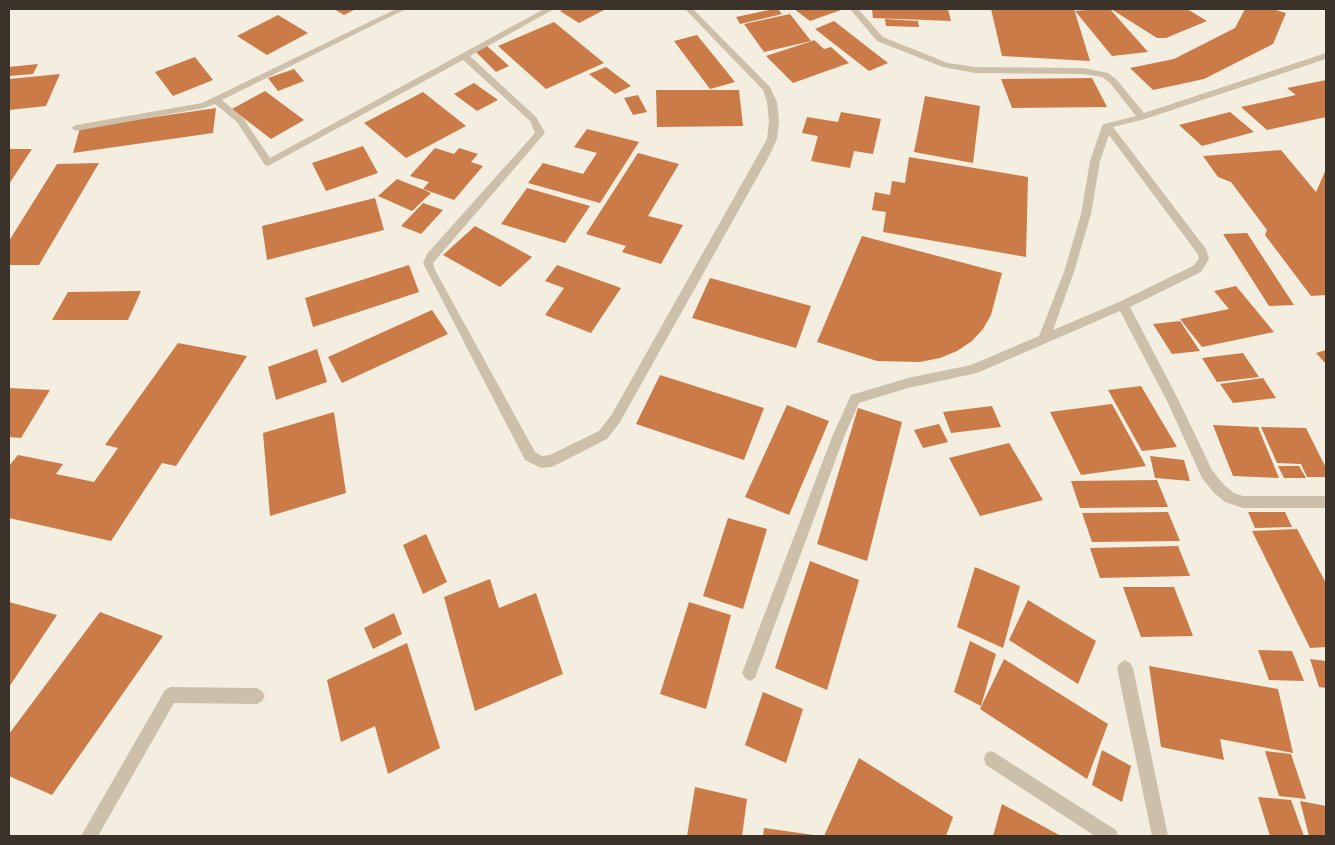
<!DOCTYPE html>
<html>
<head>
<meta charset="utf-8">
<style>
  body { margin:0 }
  #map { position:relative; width:1335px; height:845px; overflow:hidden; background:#f4eee0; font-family:"Golos Text",sans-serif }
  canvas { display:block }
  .frame { position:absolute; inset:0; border:10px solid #3b322a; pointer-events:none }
</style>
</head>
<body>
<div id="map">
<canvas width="1335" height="845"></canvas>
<div class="frame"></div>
</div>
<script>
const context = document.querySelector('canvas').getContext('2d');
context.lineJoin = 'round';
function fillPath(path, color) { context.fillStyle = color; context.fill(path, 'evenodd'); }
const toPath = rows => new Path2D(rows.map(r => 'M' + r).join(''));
fillPath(toPath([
  [334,9,356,9,344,15],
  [564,9,606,9,579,23,560,11],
  [774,9,778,9,782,14,740,24,736,17],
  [794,9,839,9,841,10,810,21],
  [872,9,948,9,951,21,873,18],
  [991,9,1074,9,1090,61,1002,56],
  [1099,9,1110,9,1148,52,1112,56,1075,11],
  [1111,9,1187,9,1207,21,1166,38,1157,38],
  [1245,9,1272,9,1286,13,1273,44,1204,79,1153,90,1130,68,1174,59,1235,28],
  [790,14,811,41,764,52,744,24],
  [278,15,308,33,267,55,237,36],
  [885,19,918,21,919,27,886,26],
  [834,21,888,63,869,71,815,29],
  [554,22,604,63,546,89,498,46],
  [697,35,735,82,710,89,674,41],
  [812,41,814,40,824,49,831,47,849,63,793,83,766,56],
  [487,46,509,66,496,72,475,51],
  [195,57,213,80,173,96,155,72],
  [38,64,33,74,9,76,9,67],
  [606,67,631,86,615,94,589,74],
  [294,69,304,81,278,91,268,78],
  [60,74,46,106,9,110,9,79],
  [1092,78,1107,107,1012,108,1001,79],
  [1326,80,1326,117,1267,130,1241,107,1296,95,1287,88],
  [474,83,498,100,477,111,454,94],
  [656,90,739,90,743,126,657,127],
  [265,91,304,120,271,139,232,109],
  [423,92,466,126,406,158,364,123],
  [638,95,647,112,633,115,624,98],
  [925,96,980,106,973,163,914,152],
  [216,108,213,133,73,153,80,128],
  [841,112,881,119,873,154,854,151,850,168,811,161,818,136,802,133,807,117,838,122],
  [1230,112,1254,132,1202,146,1179,125],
  [587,129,639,142,600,203,528,183,543,163,583,174,597,153,574,147],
  [363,146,378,173,326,191,312,163],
  [435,148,454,154,459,148,478,154,471,162,483,166,454,200,423,189,429,182,410,176],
  [9,149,32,149,9,184],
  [1281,150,1316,192,1326,169,1326,295,1311,296,1265,235,1267,230,1231,182,1218,177,1203,156],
  [638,153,679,164,648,216,683,225,661,264,622,252,626,246,586,234],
  [909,157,1028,177,1026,257,883,232,886,212,872,210,875,192,890,195,892,181,905,183],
  [99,163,39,265,9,265,9,241,57,164],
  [397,179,422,189,431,193,412,211,378,196],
  [527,188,590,206,565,243,501,224],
  [375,198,384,230,267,260,262,226],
  [423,203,443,210,421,234,401,226],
  [475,226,532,257,500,287,443,255],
  [1247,233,1294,305,1269,306,1223,234],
  [862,236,1002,273,991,315,983,329,972,341,957,351,940,358,920,362,877,361,817,342],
  [409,265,419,292,313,327,305,298],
  [557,265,621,288,591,333,545,315,564,288,545,281],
  [710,278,811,306,796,348,692,318],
  [1236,286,1274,332,1202,347,1180,319,1229,309,1214,291],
  [141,291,128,320,52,320,68,292],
  [432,310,448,334,342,383,328,357],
  [1180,321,1200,351,1172,354,1153,324],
  [178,343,247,356,176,466,162,463,111,541,9,518,9,466,18,455,63,464,56,474,94,482,118,448,105,445],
  [317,349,327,382,276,400,268,367],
  [1326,350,1326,364,1316,353],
  [1243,353,1259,377,1217,382,1202,358],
  [660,375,764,408,744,460,636,424],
  [1263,378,1276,398,1233,403,1220,384],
  [1141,386,1177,447,1142,451,1108,390],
  [9,388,50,390,21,438,9,437],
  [1112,404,1146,466,1081,475,1050,412],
  [787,405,829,421,789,515,745,497],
  [992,406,1001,427,951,433,943,412],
  [858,408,902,422,867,561,817,544],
  [334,412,346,493,270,516,263,433],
  [939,424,948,442,923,448,914,430],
  [1213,425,1258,427,1279,478,1233,476],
  [1261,427,1306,428,1326,468,1326,477,1307,477,1301,464,1277,463],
  [1009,443,1043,500,980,516,949,458],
  [1150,456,1184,460,1190,481,1155,478],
  [1278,466,1299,466,1306,478,1284,478],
  [1157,480,1168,507,1080,508,1071,481],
  [1168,512,1180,541,1092,542,1082,513],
  [1248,512,1285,512,1292,527,1255,528],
  [728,518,767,529,743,609,703,596],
  [1297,529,1326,583,1326,647,1310,648,1252,531],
  [426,534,447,582,423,594,403,545],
  [1178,546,1190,576,1100,578,1090,548],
  [810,561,859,580,827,690,775,668],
  [975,567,1020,586,1003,648,957,627],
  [490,579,499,608,536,593,563,674,475,711,444,597],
  [1123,587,1174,587,1193,636,1141,637],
  [1028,600,1096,641,1078,684,1009,640],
  [9,602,57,615,9,687],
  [689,602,731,615,706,709,660,694],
  [100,612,163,636,52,795,9,776,9,734],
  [394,613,402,634,373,649,364,628],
  [970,641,996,654,981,706,954,692],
  [407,643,440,748,388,774,375,726,341,742,327,680],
  [1258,650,1292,651,1304,681,1269,680],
  [1004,659,1108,724,1087,779,980,709],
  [1310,659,1326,661,1326,688,1319,687],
  [1149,666,1278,689,1293,753,1220,739,1224,760,1161,747],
  [763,692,803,709,786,763,745,745],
  [1102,750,1131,766,1122,802,1092,785],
  [1265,751,1291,754,1306,799,1279,796],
  [859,758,953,817,946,836,824,836],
  [695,787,747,799,742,836,687,836],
  [1258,797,1291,800,1304,836,1270,836],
  [1300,801,1326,806,1326,836,1309,836],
  [1002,804,1061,836,993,836],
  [764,828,814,835,814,836,763,836]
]), '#ca7b48');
fillPath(toPath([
  [396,9,406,9,222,100,243,118,270,158,544,9,554,9,470,56,536,117,545,133,433,263,435,270,535,452,542,456,550,455,599,431,612,414,767,139,769,121,767,102,763,90,685,9,693,9,770,87,777,102,779,121,777,139,768,158,620,422,607,439,552,467,541,468,525,460,423,263,427,254,535,133,530,121,463,60,268,166,265,165,237,122,215,104,204,108,76,131,71,128,76,125,202,103,396,9],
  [850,9,858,9,883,37,948,63,975,67,1083,68,1108,73,1116,79,1144,113,1326,53,1326,59,1145,119,1113,127,1206,249,1209,259,1201,272,1130,307,1177,397,1212,470,1224,485,1234,493,1243,496,1326,496,1326,508,1243,508,1225,502,1214,493,1202,478,1168,403,1120,311,977,373,908,388,859,403,844,437,755,678,750,681,745,678,742,673,832,437,851,395,908,378,971,365,1039,336,1064,272,1081,214,1090,161,1102,126,1104,124,1136,116,1110,83,1102,77,1083,74,975,73,943,67,877,41,850,9],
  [1109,135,1197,253,1199,259,1193,266,1119,302,1053,330,1074,272,1091,214,1100,161,1109,135],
  [170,687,257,688,262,691,265,696,262,701,257,704,174,703,98,836,81,836,165,690,170,687]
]), '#cdc0ab');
fillPath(toPath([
  [1125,660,1130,663,1133,668,1168,836,1152,836,1117,668,1120,663,1125,660],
  [992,751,1116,830,1118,836,1095,836,986,765,984,759,986,753,992,751]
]), '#cdc0ab');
</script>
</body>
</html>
